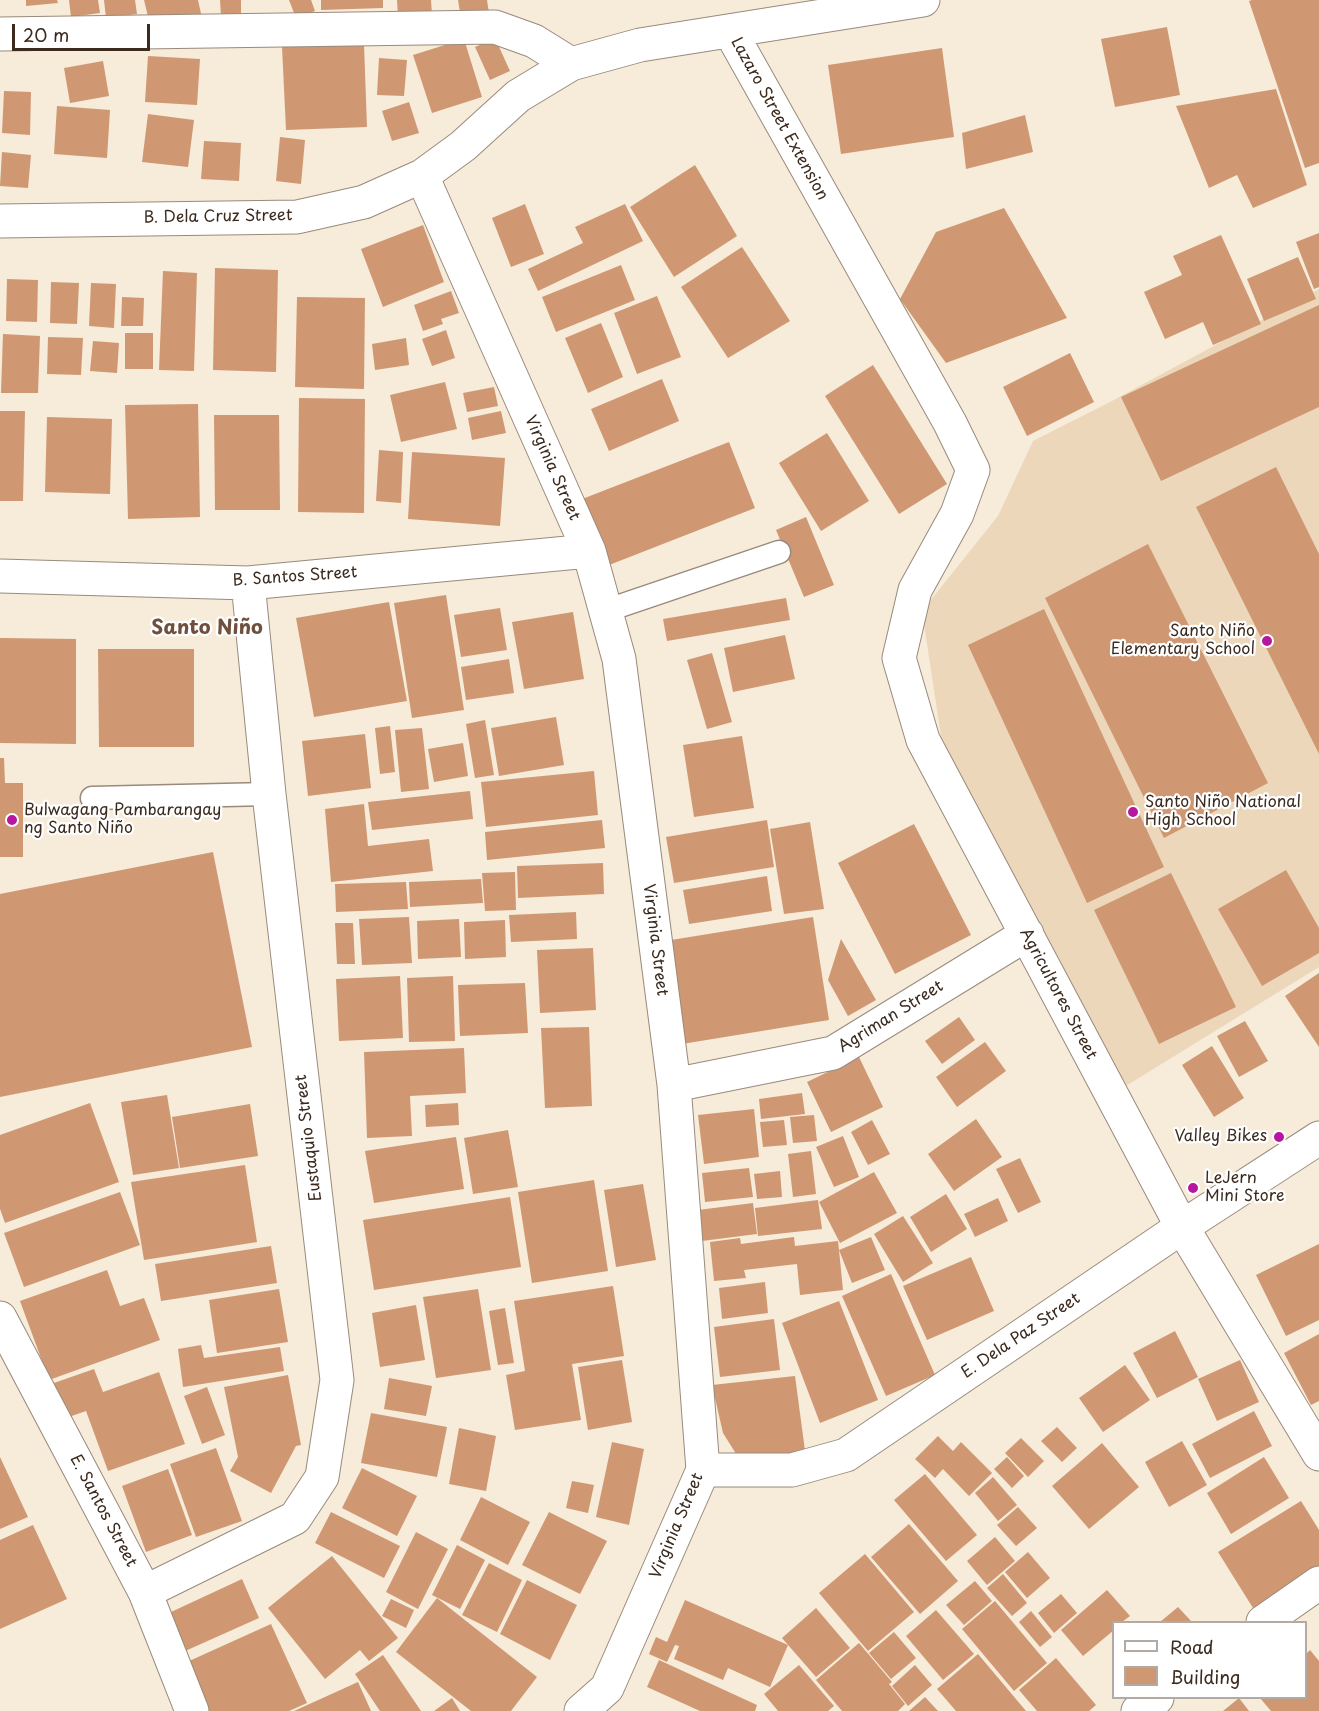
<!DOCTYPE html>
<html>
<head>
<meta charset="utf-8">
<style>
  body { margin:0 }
  #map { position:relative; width:1319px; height:1711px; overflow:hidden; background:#f7ebd9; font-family:"Playpen Sans",sans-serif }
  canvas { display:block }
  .legend { position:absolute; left:1112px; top:1621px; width:195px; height:78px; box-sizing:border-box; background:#fff; border:2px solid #b1aaa5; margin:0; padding:8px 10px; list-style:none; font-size:18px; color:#3b2a1e }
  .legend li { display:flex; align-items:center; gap:12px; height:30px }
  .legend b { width:30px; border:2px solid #b1aaa5 }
  .scale { position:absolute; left:12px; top:24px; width:138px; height:27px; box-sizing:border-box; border:3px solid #3b2a1e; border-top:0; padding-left:8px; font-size:18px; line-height:21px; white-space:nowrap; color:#3b2a1e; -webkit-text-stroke:4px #fff; paint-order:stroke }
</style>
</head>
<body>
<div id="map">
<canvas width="1319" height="1711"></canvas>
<ul class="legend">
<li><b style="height:8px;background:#fff"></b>Road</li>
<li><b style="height:16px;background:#cf9873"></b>Building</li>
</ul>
<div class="scale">20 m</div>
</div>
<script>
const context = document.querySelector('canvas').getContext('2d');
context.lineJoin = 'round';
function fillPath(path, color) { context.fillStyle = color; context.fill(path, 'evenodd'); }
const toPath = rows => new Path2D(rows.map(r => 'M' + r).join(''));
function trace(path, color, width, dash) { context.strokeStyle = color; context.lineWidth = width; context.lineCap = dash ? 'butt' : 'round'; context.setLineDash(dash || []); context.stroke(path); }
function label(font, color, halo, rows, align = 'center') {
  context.font = font + ' "Playpen Sans",sans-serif'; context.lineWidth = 4.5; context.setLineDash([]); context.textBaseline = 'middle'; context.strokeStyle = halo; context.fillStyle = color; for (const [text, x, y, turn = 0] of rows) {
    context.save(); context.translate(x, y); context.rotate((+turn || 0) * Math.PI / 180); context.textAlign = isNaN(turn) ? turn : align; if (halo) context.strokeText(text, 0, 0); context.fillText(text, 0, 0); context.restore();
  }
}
fillPath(toPath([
  [1319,289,1319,967,1116,1092,942,743,922,611,998,516,1033,441,1112,401]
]), '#edd7bb');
fillPath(toPath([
  [26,0,57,0,58,3,26,6],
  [69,0,98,0,100,13,71,17],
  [104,0,135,0,137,14,106,18],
  [144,0,198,0,202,18,151,29],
  [220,0,241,0,241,15,221,16],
  [289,0,311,0,315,11,296,18],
  [321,0,383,0,383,8,321,10],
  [397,0,431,0,432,15,398,17],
  [458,0,487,0,489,13,461,18],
  [1252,0,1319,0,1319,163,1305,168,1249,1],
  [1167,27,1180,95,1115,107,1101,39],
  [495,38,510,71,490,80,475,47],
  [464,39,482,97,432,113,413,55],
  [364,44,367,127,286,130,282,47],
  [942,48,954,137,841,154,828,65],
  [148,56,200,59,197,105,145,102],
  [379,58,407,60,404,96,377,95],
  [103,61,109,96,70,103,64,68],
  [1276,89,1307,185,1253,208,1237,175,1209,188,1176,106],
  [4,91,31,92,30,135,2,133],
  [409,102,419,133,392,141,382,111],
  [57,106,110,110,107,158,54,154],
  [148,114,194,120,188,167,142,162],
  [1025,115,1033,152,966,169,962,133],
  [280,137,305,140,301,184,276,181],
  [204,141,241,143,239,181,201,179],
  [2,152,31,155,28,188,0,186],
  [695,165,737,236,674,277,630,207],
  [525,204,544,254,511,267,492,218],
  [625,204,643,241,538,291,528,269,583,243,575,227],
  [1004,208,1067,318,946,363,900,299,936,232],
  [423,225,444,282,383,307,361,249],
  [1319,233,1319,287,1314,289,1296,242],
  [1221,235,1261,324,1213,345,1203,322,1165,339,1144,292,1182,275,1173,256],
  [742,247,790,321,728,358,681,287],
  [1298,257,1316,299,1264,321,1247,279],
  [621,265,635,300,556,332,542,297],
  [215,268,278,270,276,372,213,370],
  [163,271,197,273,194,371,159,370],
  [7,279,38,280,37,322,6,321],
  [51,282,79,283,77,324,50,323],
  [91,283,116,284,114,328,89,326],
  [451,291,459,313,441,319,443,324,423,331,414,305],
  [657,296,681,357,637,374,614,313],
  [122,297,144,298,143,326,121,326],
  [297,297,365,298,364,389,295,387],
  [1319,305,1319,407,1161,481,1121,397],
  [601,323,623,377,588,393,565,338],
  [446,330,455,358,432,366,422,339],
  [125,333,153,333,153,369,125,369],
  [3,334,40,336,38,393,1,393],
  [48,337,83,338,81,375,47,374],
  [406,338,409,365,375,370,372,344],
  [93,341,119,343,117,373,90,371],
  [1070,353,1094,402,1027,436,1003,387],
  [873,365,947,484,899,514,825,396],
  [662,379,679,421,609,451,591,409],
  [445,382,457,429,401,442,390,395],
  [494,387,498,406,467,412,463,393],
  [299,398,365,399,364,513,298,512],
  [198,404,200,517,128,519,125,405],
  [0,411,25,411,23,501,0,501],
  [501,411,506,433,472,440,468,418],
  [214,415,279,415,280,510,215,510],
  [47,417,112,419,110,494,45,492],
  [827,433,869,501,821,531,779,463],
  [729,442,755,508,604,567,577,501],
  [379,450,403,452,401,503,376,501],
  [412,452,505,458,500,526,408,519],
  [1276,467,1319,554,1319,754,1196,507],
  [806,517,834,585,804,597,776,530],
  [1148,544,1268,783,1164,838,1045,598],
  [446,595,464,710,412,718,394,603],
  [786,598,790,620,667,641,663,619],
  [389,602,407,701,314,717,296,618],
  [500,608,507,650,461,657,454,615],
  [1044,609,1164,867,1087,903,968,645],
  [573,612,584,679,524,689,512,622],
  [785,635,795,679,733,692,724,648],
  [0,638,76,639,76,744,0,743],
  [98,649,194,649,194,747,99,747],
  [712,653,732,722,707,729,687,660],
  [509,659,514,693,466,700,461,667],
  [556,717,564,765,499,776,491,728],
  [485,720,494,775,475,778,466,724],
  [390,726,395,772,380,774,375,728],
  [422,728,429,789,401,792,395,730],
  [365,734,371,788,308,796,302,741],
  [742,736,754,808,694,817,683,745],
  [463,743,468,776,434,782,428,749],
  [0,758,4,758,5,783,23,783,23,857,0,857],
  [594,771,598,815,486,827,481,782],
  [470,791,473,819,372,830,368,802],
  [364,804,368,846,429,839,433,871,331,882,325,809],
  [602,820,605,848,487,860,485,832],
  [767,820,774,867,674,883,666,837],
  [810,822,824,909,784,914,770,829],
  [914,824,971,935,895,974,838,863],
  [213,852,252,1047,0,1097,0,894],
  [603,863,604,894,518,898,517,866],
  [1286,870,1319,928,1319,953,1262,986,1218,909],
  [515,872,516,910,485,911,482,873],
  [1171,873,1236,1007,1159,1044,1094,910],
  [767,876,772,911,689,924,683,890],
  [481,879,483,903,410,907,409,882],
  [406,882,408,909,336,912,335,884],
  [576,912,577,939,511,942,509,915],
  [409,917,412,963,362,965,359,919],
  [813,917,829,1020,682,1044,665,941],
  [459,919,461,957,418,959,417,921],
  [505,920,506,957,465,959,464,922],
  [335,923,353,923,355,964,337,964],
  [841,939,876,1000,848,1016,828,980],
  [593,948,596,1010,540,1013,537,950],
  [1319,973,1319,1047,1285,996],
  [400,976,403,1038,339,1041,336,979],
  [453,976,455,1041,409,1042,407,978],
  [525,983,528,1033,460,1036,458,985],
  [959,1017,975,1040,942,1064,925,1041],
  [1245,1021,1268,1061,1239,1077,1217,1036],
  [589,1027,592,1106,545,1108,541,1028],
  [985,1042,1006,1071,957,1107,936,1077],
  [1212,1046,1244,1098,1214,1117,1182,1065],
  [464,1048,466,1093,410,1096,412,1136,367,1138,364,1052],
  [859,1057,883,1107,831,1132,807,1082],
  [802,1093,805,1114,761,1119,759,1099],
  [167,1095,179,1168,133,1175,121,1102],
  [90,1103,119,1182,5,1223,0,1209,0,1135],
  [458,1103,459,1125,426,1127,425,1105],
  [250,1104,258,1156,180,1168,172,1117],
  [754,1109,759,1157,704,1164,698,1115],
  [814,1115,817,1141,793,1143,790,1117],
  [976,1119,1002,1157,954,1191,928,1154],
  [784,1120,787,1145,763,1147,760,1122],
  [872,1120,890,1154,868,1165,851,1132],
  [508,1130,518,1187,473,1194,464,1138],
  [843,1136,859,1177,834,1187,816,1147],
  [456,1137,464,1189,374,1203,365,1151],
  [811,1151,816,1194,793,1197,788,1154],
  [1020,1158,1041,1202,1018,1213,996,1169],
  [245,1165,257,1242,144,1260,131,1182],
  [749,1168,753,1197,705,1202,702,1173],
  [780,1171,782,1197,757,1199,754,1174],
  [874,1172,897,1213,840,1243,819,1202],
  [594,1180,608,1271,532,1283,518,1192],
  [643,1184,656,1260,616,1267,604,1190],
  [120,1192,140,1245,24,1287,4,1233],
  [946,1194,967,1229,931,1252,910,1217],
  [510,1197,521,1267,374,1290,363,1220],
  [998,1198,1008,1221,975,1237,964,1214],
  [818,1200,822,1229,758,1236,755,1208],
  [753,1203,757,1234,702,1241,698,1210],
  [903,1216,933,1263,903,1282,874,1234],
  [794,1237,795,1246,838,1241,839,1250,871,1237,885,1270,852,1283,839,1250,843,1290,800,1295,797,1264,744,1270,746,1278,714,1281,710,1242,740,1238,741,1244],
  [1319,1244,1319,1320,1286,1336,1256,1275],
  [271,1246,277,1283,161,1301,155,1264],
  [971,1257,994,1311,927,1340,903,1286],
  [107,1270,120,1306,144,1298,160,1340,49,1380,20,1301],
  [891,1274,935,1375,886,1396,842,1296],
  [765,1282,768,1313,722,1319,719,1288],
  [613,1286,624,1356,572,1364,581,1420,515,1430,506,1375,525,1371,514,1301],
  [279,1289,288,1342,217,1353,209,1300],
  [478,1289,491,1370,436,1378,423,1297],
  [839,1301,878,1400,820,1423,782,1323],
  [416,1305,425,1360,380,1367,372,1313],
  [505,1308,514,1363,498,1365,489,1311],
  [774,1319,780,1370,720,1377,714,1327],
  [1175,1331,1198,1377,1157,1398,1133,1353],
  [1319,1334,1319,1401,1311,1405,1284,1353],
  [201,1345,204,1358,280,1347,284,1371,183,1387,178,1349],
  [622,1360,632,1422,588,1430,578,1367],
  [1240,1360,1259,1402,1217,1421,1198,1379],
  [1125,1365,1150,1400,1103,1432,1079,1398],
  [94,1369,103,1392,159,1372,185,1444,108,1471,86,1411,63,1419,51,1384],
  [288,1375,301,1445,296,1446,271,1493,230,1471,238,1457,224,1387],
  [795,1376,806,1458,738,1457,723,1433,712,1385],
  [389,1378,432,1386,426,1416,384,1409],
  [207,1387,225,1435,202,1444,184,1396],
  [1254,1411,1272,1446,1210,1478,1192,1444],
  [371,1413,447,1427,437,1477,361,1463],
  [1057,1427,1077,1448,1062,1462,1041,1441],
  [459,1428,496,1436,486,1491,449,1484],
  [938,1436,953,1451,961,1442,992,1473,969,1496,943,1469,935,1478,915,1459],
  [1021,1438,1044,1461,1028,1477,1005,1453],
  [1182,1441,1207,1485,1169,1507,1145,1462],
  [612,1442,644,1449,629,1525,596,1517],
  [1102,1443,1139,1487,1089,1529,1052,1486],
  [216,1448,242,1521,196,1537,170,1464],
  [0,1457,28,1517,0,1529],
  [1007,1457,1024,1476,1012,1488,994,1469],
  [1264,1457,1289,1498,1231,1534,1207,1493],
  [362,1468,417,1496,397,1536,342,1508],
  [168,1469,192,1535,146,1552,122,1486],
  [925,1474,977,1535,946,1561,894,1500],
  [993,1477,1017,1505,998,1521,975,1493],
  [572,1481,594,1485,588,1513,566,1508],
  [481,1497,530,1522,508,1565,460,1540],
  [1301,1501,1319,1530,1319,1568,1253,1608,1218,1552],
  [1018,1507,1037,1528,1016,1546,997,1525],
  [331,1512,400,1546,384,1578,315,1543],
  [549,1512,607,1541,580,1594,522,1565],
  [909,1524,958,1581,920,1614,871,1557],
  [33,1525,67,1599,0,1629,0,1540],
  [416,1532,448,1549,418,1609,386,1592],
  [995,1537,1015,1561,987,1585,967,1561],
  [457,1545,485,1560,460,1609,432,1595],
  [1028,1552,1050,1578,1027,1598,1005,1572],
  [865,1554,914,1612,868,1651,819,1593],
  [332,1556,398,1638,369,1661,360,1650,325,1679,268,1608],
  [489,1563,522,1580,497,1632,462,1615],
  [1003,1574,1027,1603,1012,1616,987,1588],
  [242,1579,259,1618,174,1656,156,1619],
  [527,1580,577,1605,550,1660,500,1634],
  [975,1581,992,1601,964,1625,946,1605],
  [1107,1590,1130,1616,1122,1622,1114,1622,1114,1630,1083,1656,1061,1630],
  [1061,1594,1077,1613,1054,1633,1038,1613],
  [437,1598,537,1677,511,1711,471,1711,396,1652],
  [391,1599,414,1610,406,1628,382,1616],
  [685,1600,788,1645,770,1687,728,1668,723,1680,674,1659,679,1646,675,1645,667,1662,649,1654,656,1637,667,1642],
  [995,1601,1047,1663,1014,1691,962,1629],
  [1178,1607,1192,1622,1160,1622],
  [816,1608,850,1648,816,1677,782,1638],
  [936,1610,974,1654,943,1680,906,1636],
  [1031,1611,1052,1637,1040,1647,1019,1622],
  [271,1624,307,1703,289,1711,209,1711,187,1662],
  [894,1632,916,1658,891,1679,869,1653],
  [859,1643,892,1682,889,1684,905,1704,898,1711,842,1711,816,1680],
  [1310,1650,1319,1661,1319,1711,1271,1711,1260,1698,1306,1698,1306,1654],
  [978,1654,1026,1711,956,1711,937,1689],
  [383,1655,421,1711,380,1711,355,1674],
  [1056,1658,1096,1705,1089,1711,1037,1711,1019,1690],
  [659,1660,757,1705,755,1711,700,1711,647,1687],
  [799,1665,834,1706,828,1711,778,1711,764,1694],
  [915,1665,932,1685,908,1706,892,1686],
  [358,1682,371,1711,294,1711],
  [925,1697,938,1711,909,1711],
  [452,1698,460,1711,434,1711],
  [1239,1698,1249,1711,1223,1711]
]), '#cf9873');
const lane = toPath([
  [605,611,779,552],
  [92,798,269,794]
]);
const street = toPath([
  [730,31,950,423,973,470,957,514,915,590,899,658,923,740,1182,1227,1319,1454],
  [0,34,495,27,534,41,571,64],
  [422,176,589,551,619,659,674,1085,703,1470],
  [0,221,297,217,364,202,422,176,463,146,518,96,571,64,640,45,923,0],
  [0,576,248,583,589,551],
  [674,1085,833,1053,1027,934],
  [0,1318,145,1592,192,1711],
  [145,1592,295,1518,322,1477,337,1380,269,794,248,583],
  [1263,1622,1319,1583],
  [1138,1711,1157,1698]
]);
const secondary = toPath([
  [581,1711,607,1688,703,1470,792,1470,846,1455,1182,1227,1319,1138]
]);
trace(lane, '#998a7c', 25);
trace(street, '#998a7c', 35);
trace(secondary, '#998a7c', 35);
trace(lane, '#fff', 22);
trace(street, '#fff', 33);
trace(secondary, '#fff', 33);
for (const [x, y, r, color] of [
  [1267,641,6,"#b5179e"],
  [1133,812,6,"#b5179e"],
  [12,820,6,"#b5179e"],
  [1279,1137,6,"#b5179e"],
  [1193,1188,6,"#b5179e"]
]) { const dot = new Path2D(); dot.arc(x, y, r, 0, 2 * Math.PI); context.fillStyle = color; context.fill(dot); trace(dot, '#fff', 2); }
label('16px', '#3b2a1e', '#fff', [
  ["Lazaro Street Extension",779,119,61],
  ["B. Dela Cruz Street",218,217,-1],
  ["Virginia Street",552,468,66],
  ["B. Santos Street",295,577,-4],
  ["Virginia Street",655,940,83],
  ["Agricultores Street",1058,994,62],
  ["Agriman Street",891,1017,-32],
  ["Eustaquio Street",309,1138,-97],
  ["E. Dela Paz Street",1021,1336,-34],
  ["E. Santos Street",103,1511,62],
  ["Virginia Street",677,1526,-67]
]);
label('16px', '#3b2a1e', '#fff', [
  ["Santo Niño",1255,632,"right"],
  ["Elementary School",1255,650,"right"],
  ["Santo Niño National",1145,803],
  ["High School",1145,821],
  ["Bulwagang Pambarangay",24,811],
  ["ng Santo Niño",24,829],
  ["Valley Bikes",1267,1137,"right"],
  ["LeJern",1205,1179],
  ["Mini Store",1205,1197]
], 'left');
label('bold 20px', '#6f503c', '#fff', [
  ["Santo Niño",207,628]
]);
</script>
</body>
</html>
